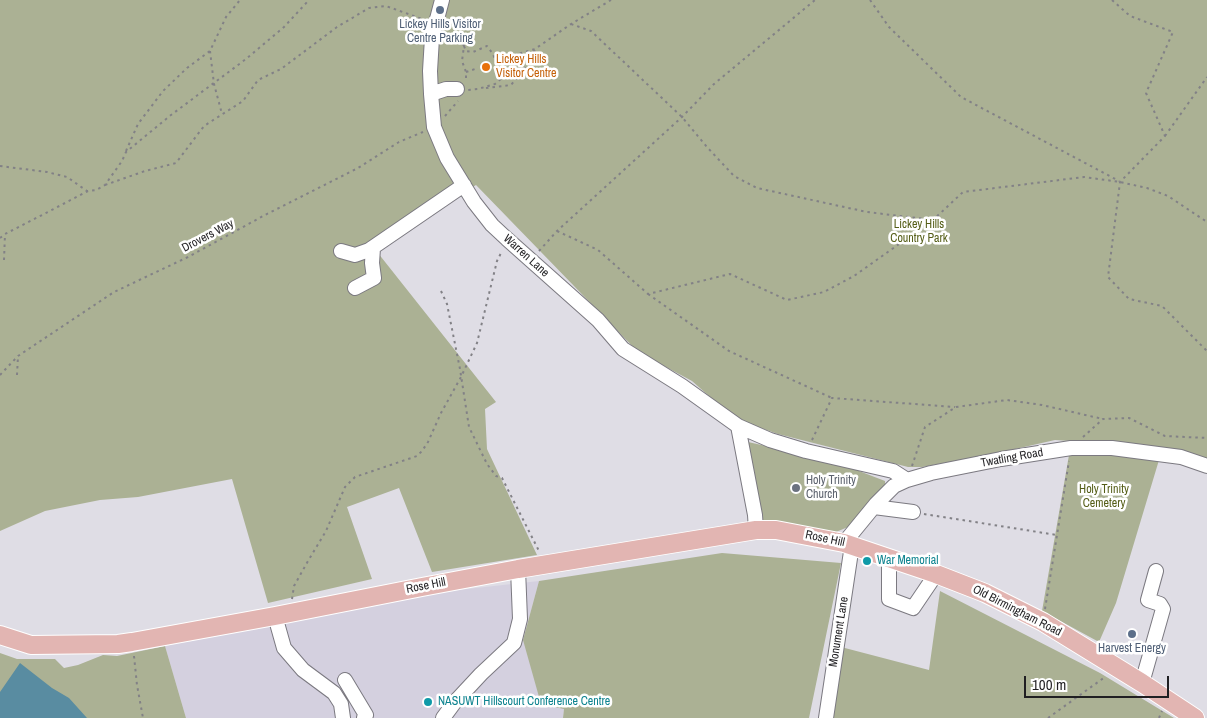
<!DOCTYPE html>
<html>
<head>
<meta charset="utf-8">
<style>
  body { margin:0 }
  #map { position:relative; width:1207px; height:718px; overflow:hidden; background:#dfdde5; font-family:"Archivo Narrow",sans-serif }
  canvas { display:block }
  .scale { position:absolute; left:1024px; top:676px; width:145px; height:22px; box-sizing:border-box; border:2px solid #201f22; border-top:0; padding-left:6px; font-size:15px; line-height:18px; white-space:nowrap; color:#201f22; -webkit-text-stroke:4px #fff; paint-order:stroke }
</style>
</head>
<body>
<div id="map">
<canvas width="1207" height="718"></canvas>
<div class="scale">100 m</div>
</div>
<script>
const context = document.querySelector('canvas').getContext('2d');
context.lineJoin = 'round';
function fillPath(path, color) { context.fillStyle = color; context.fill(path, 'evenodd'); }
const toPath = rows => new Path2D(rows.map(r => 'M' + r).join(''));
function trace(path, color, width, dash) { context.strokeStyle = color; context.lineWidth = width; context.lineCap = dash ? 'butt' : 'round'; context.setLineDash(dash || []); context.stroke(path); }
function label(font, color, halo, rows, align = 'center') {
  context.font = font + ' "Archivo Narrow",sans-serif'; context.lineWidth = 5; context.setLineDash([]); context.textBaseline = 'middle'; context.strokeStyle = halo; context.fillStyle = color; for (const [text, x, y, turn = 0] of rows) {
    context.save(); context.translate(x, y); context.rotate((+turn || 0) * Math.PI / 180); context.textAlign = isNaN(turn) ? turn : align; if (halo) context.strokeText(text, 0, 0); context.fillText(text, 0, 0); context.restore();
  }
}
fillPath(toPath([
  [539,581,523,640,564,709,563,718,186,718,165,646,440,592]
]), '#d4d0df');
fillPath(toPath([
  [0,0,1207,0,1207,460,1114,444,1055,440,1002,452,922,467,908,467,778,434,735,419,692,381,638,352,476,185,374,248,496,402,485,409,487,449,537,555,432,572,399,488,347,507,372,579,268,603,232,479,138,497,100,500,45,511,0,531],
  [748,442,833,461,885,481,885,487,848,527,836,532,763,526],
  [1109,454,1159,460,1116,603,1099,642,1042,611,1069,455],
  [722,553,841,563,809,718,563,718,564,709,541,704,523,640,539,581],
  [940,591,1100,673,1174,718,832,718,841,647,929,670],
  [165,646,186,718,0,718,0,653,17,659,55,659,64,668,78,665,103,655,117,656]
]), '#abb194');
fillPath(toPath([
  [20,663,52,688,69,698,87,718,0,718,0,692]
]), '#598ca1');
const minor = toPath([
  [442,0,432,38,430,71,431,94,434,127,447,158,474,202,492,225,507,239,598,320,623,349,682,386,738,426,755,515,756,530],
  [431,94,446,89,457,89],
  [341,251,355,255,369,250,464,185],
  [355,288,374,278,372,263,373,248],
  [738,426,770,440,806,451,893,471,907,480],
  [874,507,913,512],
  [844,543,876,504,894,486,907,480,931,473,1001,459,1071,448,1112,448,1181,457,1207,466],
  [889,559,889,599,913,608,936,574],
  [275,616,284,648,303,670,334,693,341,704,343,718],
  [345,680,366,715,364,718],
  [1142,683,1163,609,1160,604,1148,600,1156,571],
  [443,718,454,703,481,674,514,643,520,619,518,569],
  [826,718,852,545]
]);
const major = toPath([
  [0,635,31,645,118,644,132,642,275,616,422,587,518,569,756,530,776,530,844,543,936,574,985,593,1043,622,1142,683,1195,718]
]);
trace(minor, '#7b7980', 16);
trace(major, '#fff', 20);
trace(toPath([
  [870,0,889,27,961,97,1119,181],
  [1112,0,1130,16,1173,32,1146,93,1165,136,1120,182,1108,277,1129,299,1162,306,1207,351],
  [449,23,455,27,464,46,462,61,466,72,466,82],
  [571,24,591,31,682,117,707,147,734,176,757,188,867,212,933,220,963,192,1084,177,1120,182,1147,188,1168,196,1207,222],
  [464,46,466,51,473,52,487,46,493,54,502,78,495,84,478,89,467,90],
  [210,51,214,84,222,114],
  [496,64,518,54,535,49,571,24,611,0],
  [466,72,478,68],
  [486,88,511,85,522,72,535,50],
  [445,116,458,101],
  [1165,136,1207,77],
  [126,151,138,124,163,91,187,68,210,51,226,17,240,0],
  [0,166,47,172,67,177,87,191],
  [105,185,145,171,176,163,204,126,243,101,258,80,281,69,337,27,369,8,386,6,425,20],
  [557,231,598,250,648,294,730,274,787,300,824,292,854,276,933,220],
  [0,238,5,234,44,214,88,191,96,190,105,185,122,161,126,152,171,115,246,59,284,27,309,0],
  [539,251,557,231,682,117,714,84,815,0],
  [4,260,5,234],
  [441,291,447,304,460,369,469,427,487,464,496,476,502,478,539,551],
  [648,294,729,351,832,398],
  [0,375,18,356,114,292,188,257,265,215,358,168,399,142,423,132],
  [17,375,18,356],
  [1083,437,1103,419,1129,418,1165,436,1207,438],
  [812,440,832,398,955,407],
  [912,466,925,427,956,407,1007,400,1042,405,1103,419],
  [924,514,1057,535],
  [292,599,294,586,308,561,326,531,345,487,355,477,417,456,422,451,428,442,441,413,461,377,477,343,497,261,502,251],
  [1045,609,1069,461],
  [134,656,137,685,143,718],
  [1048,718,1105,677],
  [1159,718,1162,711]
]), '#828186', 2, [2.5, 4]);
trace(minor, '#fff', 14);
trace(major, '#e2b5b2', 18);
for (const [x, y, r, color] of [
  [440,10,5,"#5c6f8a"],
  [486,67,5,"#e8710a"],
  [796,488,5,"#6b7280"],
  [867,561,5,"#0f9aa8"],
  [1132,634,5,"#5c6f8a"],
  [428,702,5,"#0f9aa8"]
]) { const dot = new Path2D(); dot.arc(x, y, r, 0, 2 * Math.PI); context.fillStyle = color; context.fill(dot); trace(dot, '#fff', 2); }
label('12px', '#4e5e75', '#fff', [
  ["Lickey Hills Visitor",440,25],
  ["Centre Parking",440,39],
  ["Harvest Energy",1132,649]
]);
label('12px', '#c56008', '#fff', [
  ["Lickey Hills",496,60],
  ["Visitor Centre",496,74]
], 'left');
label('12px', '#555e17', '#fff', [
  ["Lickey Hills",919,225],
  ["Country Park",919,239],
  ["Holy Trinity",1104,490],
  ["Cemetery",1104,504]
]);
label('12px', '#201f22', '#fff', [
  ["Drovers Way",208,236,-28],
  ["Warren Lane",526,256,42],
  ["Twatling Road",1012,458,-10],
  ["Rose Hill",825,539,12],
  ["Rose Hill",426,586,-11],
  ["Old Birmingham Road",1017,611,27],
  ["Monument Lane",839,632,-81]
]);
label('12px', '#5b616d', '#fff', [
  ["Holy Trinity",806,481],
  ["Church",806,495]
], 'left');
label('12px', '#0d838f', '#fff', [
  ["War Memorial",877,561],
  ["NASUWT Hillscourt Conference Centre",438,702]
], 'left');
</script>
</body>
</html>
